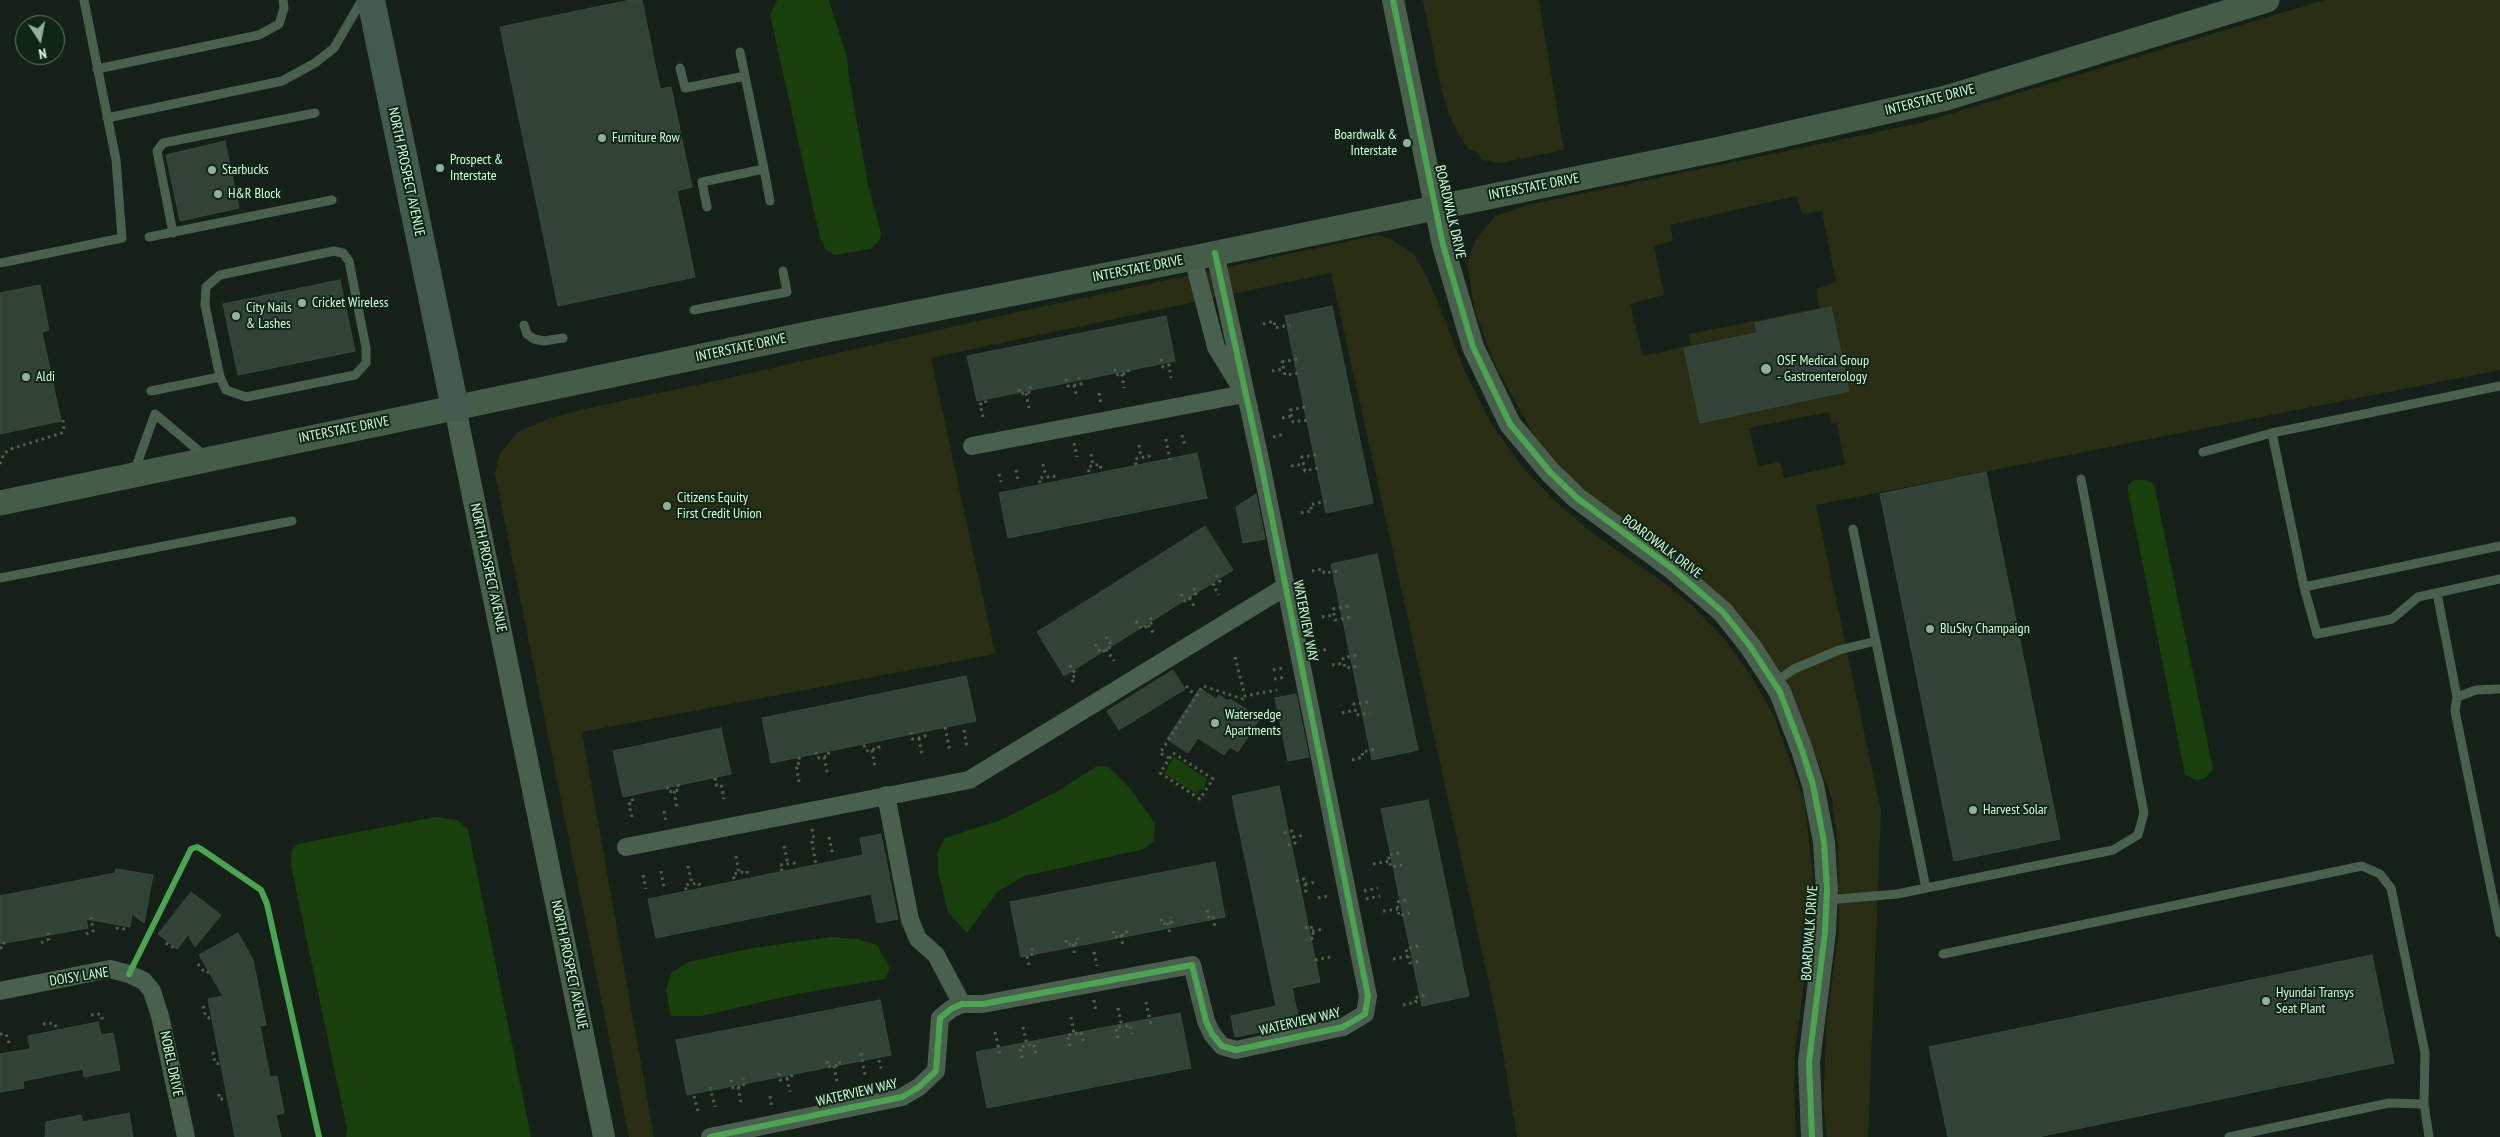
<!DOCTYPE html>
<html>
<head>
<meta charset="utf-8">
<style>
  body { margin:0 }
  #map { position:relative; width:2500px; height:1137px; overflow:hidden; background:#142018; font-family:"PT Sans Narrow",sans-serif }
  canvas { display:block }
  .north { position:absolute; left:15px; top:15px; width:50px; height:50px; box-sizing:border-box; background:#0f2516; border:1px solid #5e7c66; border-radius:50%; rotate:169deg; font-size:14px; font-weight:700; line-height:20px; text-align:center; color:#d4fede }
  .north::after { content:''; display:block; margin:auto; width:18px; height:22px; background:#91b099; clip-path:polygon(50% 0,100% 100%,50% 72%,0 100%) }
</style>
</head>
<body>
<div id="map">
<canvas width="2500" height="1137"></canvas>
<div class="north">N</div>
</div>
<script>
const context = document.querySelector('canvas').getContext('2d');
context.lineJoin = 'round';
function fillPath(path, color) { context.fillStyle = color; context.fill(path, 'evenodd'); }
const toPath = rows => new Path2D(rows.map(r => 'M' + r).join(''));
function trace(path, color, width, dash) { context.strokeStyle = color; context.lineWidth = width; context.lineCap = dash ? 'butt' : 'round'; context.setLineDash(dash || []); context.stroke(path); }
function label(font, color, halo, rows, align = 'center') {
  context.font = font + ' "PT Sans Narrow",sans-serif'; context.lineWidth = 4; context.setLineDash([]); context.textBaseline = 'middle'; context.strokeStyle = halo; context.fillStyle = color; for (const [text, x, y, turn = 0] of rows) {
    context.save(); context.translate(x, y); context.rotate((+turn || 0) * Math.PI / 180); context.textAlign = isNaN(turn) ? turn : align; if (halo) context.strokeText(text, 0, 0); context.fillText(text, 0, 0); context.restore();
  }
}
fillPath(toPath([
  [1423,0,1539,0,1564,150,1501,163,1482,160,1478,152,1469,150,1459,135,1449,114,1441,88],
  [2324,0,2500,0,2500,370,1816,505,1881,812,1868,1137,1827,1137,1823,1102,1827,1018,1839,930,1838,848,1832,799,1788,683,1738,612,1669,551,1612,513,1569,476,1537,441,1494,363,1475,311,1467,264,1476,239,1495,216,1528,205,1920,123],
  [1796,196,1802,214,1822,211,1836,282,1816,289,1819,308,1689,334,1691,345,1643,356,1630,304,1664,295,1654,246,1673,241,1670,225],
  [1755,323,1849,391,1700,423,1684,348,1757,333],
  [1829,412,1831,424,1837,423,1845,464,1784,478,1780,462,1758,466,1749,428],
  [1378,235,1390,239,1413,253,1424,271,1438,302,1465,372,1490,422,1520,464,1554,500,1596,536,1663,582,1693,606,1725,640,1750,674,1774,716,1804,799,1813,872,1812,924,1795,1052,1794,1086,1796,1137,1517,1137,1498,1024,1331,273,931,358,995,654,582,732,654,1137,629,1137,495,473,500,453,518,432,550,418,593,407,715,381,1022,311]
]), '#292d14');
fillPath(toPath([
  [777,0,829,0,847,58,849,77,868,185,881,233,880,240,870,249,835,255,826,250,820,238,770,15],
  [2134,480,2146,480,2154,484,2213,769,2204,779,2195,780,2185,774,2128,492,2128,485],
  [1174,757,1207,779,1203,790,1200,789,1197,794,1164,773],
  [1097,766,1109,767,1128,786,1155,823,1154,841,1144,849,1024,876,997,892,967,933,948,912,938,872,938,851,945,838,1001,820,1058,791],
  [435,817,457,820,468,829,531,1137,346,1137,347,1129,291,866,292,850,298,844],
  [830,937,857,939,877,945,890,969,885,979,797,994,701,1016,671,1016,666,990,671,973,689,962,753,948]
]), '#193f0c');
const building = toPath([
  [630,0,642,0,660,89,671,87,692,187,677,191,695,277,558,306,500,27,630,0],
  [225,141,239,208,180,221,166,155,225,141],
  [340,280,355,351,238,375,223,304,340,280],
  [40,285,49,330,42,332,61,421,0,434,0,293,40,285],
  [1332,306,1373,503,1326,513,1285,316,1332,306],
  [1831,307,1849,391,1700,423,1684,348,1757,333,1755,323,1831,307],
  [1166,316,1175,361,977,401,967,356,1166,316],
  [1197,453,1207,498,1008,538,999,493,1197,453],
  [1986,472,2060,839,1954,861,1880,494,1986,472],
  [1256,494,1265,539,1243,543,1236,507,1256,494],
  [1205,526,1233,570,1064,676,1037,632,1205,526],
  [1377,554,1418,750,1372,760,1331,564,1377,554],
  [1173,670,1185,689,1119,730,1107,711,1173,670],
  [966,676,976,721,771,763,762,718,966,676],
  [1200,688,1216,699,1219,695,1228,701,1230,699,1260,718,1238,752,1230,747,1224,755,1198,738,1188,753,1167,739,1200,688],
  [1296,694,1309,757,1288,761,1275,698,1296,694],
  [721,728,731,774,623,797,613,751,721,728],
  [1279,786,1320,982,1292,988,1300,1024,1235,1037,1231,1016,1276,1006,1232,796,1279,786],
  [1428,800,1469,996,1422,1006,1381,809,1428,800],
  [881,834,898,919,877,923,871,894,656,938,648,899,863,855,860,838,881,834],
  [1215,862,1225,917,1021,957,1010,902,1215,862],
  [116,869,153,875,144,923,132,914,130,927,86,919,88,928,0,944,0,896,115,873,116,869],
  [191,892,221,915,195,947,188,935,177,949,158,934,191,892],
  [238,933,253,960,266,1025,260,1026,270,1077,277,1076,284,1113,276,1115,281,1137,235,1137,208,999,223,996,199,955,238,933],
  [2372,955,2394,1063,2038,1137,1948,1137,1929,1047,2372,955],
  [880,1000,891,1055,687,1095,676,1040,880,1000],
  [1180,1013,1191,1068,987,1108,976,1052,1180,1013],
  [98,1022,101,1035,113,1033,120,1070,84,1077,83,1069,23,1081,24,1088,0,1092,0,1054,30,1049,28,1036,98,1022],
  [129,1113,133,1137,45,1137,46,1122,81,1115,83,1122,129,1113]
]);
fillPath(building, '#324237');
trace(building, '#364a3c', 1);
trace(toPath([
  [1263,324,1274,321,1275,328,1290,325],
  [1161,359,1163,367,1169,365,1171,378],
  [1297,359,1282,362,1285,375,1300,373],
  [1115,369,1116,375,1122,374,1129,372,1127,367],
  [1272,371,1284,369],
  [1122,374,1124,388],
  [1066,379,1068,386,1081,384,1079,377],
  [1074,385,1077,398],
  [1019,389,1020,394,1026,393,1031,392,1030,386],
  [1026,393,1029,408],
  [1099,393,1101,405],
  [1305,407,1290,410,1293,422,1308,420],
  [983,417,980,404,986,403,984,396],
  [1282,418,1292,416],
  [1182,435,1185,446],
  [1273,437,1285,434],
  [1166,439,1170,460],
  [1074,443,1077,457],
  [1139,445,1141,458],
  [1091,454,1093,466],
  [1316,455,1302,457,1305,471,1319,468],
  [0,464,4,453,11,449,62,433,64,430,63,420],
  [1043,464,1046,477],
  [1136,465,1135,459,1149,456,1150,461],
  [1291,466,1304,464],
  [1016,470,1018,481],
  [1089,472,1088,467,1100,464,1101,469],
  [999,474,1001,482],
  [1040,483,1039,478,1054,476,1054,480],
  [1301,513,1312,511,1310,505,1326,501],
  [1312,571,1323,569,1324,573,1339,571],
  [1216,575,1220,581,1213,585,1219,595],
  [1181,594,1185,601,1197,593,1193,587],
  [1189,598,1196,609],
  [1348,606,1333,609,1335,620,1351,617],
  [1322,617,1334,615],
  [1136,621,1142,629,1153,622,1148,614],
  [1148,625,1155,635],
  [1095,644,1101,653,1112,646,1106,637],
  [1106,649,1114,661],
  [1317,651,1329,649],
  [1356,655,1343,658,1345,668,1359,666],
  [1235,657,1245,696,1277,690],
  [1070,665,1076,675,1071,678,1075,685],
  [1332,665,1344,663],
  [1273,670,1283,668],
  [1274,679,1286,677],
  [1186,686,1196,696],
  [1368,702,1354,704,1356,715,1370,713],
  [1342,713,1355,710],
  [945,727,950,752],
  [964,730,967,748],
  [911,732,912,739,919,738,925,736,923,730],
  [919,738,922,757],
  [864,745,866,751,879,748,878,743],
  [872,750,875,767],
  [816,752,817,758,829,756,828,751],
  [1173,753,1213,779,1200,799,1160,773,1173,753],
  [799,757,800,763,796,764,799,782],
  [824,757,828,776],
  [1169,758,1160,753,1203,686,1243,699,1245,696],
  [1352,760,1363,757,1362,752,1376,749],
  [715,778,716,785,721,784,724,799],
  [667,787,668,792,679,790,678,784],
  [674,791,677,808],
  [664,811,666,822],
  [632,817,629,804,633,803,632,798],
  [812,829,814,840],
  [1284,833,1292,831,1295,843,1288,845],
  [829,837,833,856],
  [1293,837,1305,835],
  [812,841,816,865],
  [784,846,788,864],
  [1399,853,1388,855,1391,867,1402,865],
  [736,856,739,873],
  [1373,864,1390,861],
  [688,866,692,884],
  [661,871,664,888],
  [782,871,780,865,794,863,796,868],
  [643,875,646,889],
  [734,879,733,874,747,871,748,877],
  [1296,881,1304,879,1306,891,1300,892],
  [1305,884,1315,882],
  [686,890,685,885,699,883,700,887],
  [1364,891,1378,888],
  [1318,898,1329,896],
  [1366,899,1380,896],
  [1406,900,1397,902,1399,916,1410,913],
  [1207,910,1208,917,1213,916,1215,927],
  [1383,911,1398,909],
  [1161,919,1162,924,1172,922,1171,917],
  [1168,923,1170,936],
  [116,928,125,929,126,926],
  [1305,928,1311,926,1314,938,1306,940],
  [1113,931,1115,937,1127,934,1126,928],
  [1312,931,1324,929],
  [86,934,93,931,91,917],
  [1121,935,1123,946],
  [1066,940,1067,945,1073,944,1078,943,1077,938],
  [41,943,49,939,48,931],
  [166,943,172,947,174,946],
  [1073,944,1075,956],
  [1418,946,1406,949,1410,963,1421,961],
  [0,948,4,947,4,940],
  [1094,952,1097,966],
  [1393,959,1408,956],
  [1315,960,1330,957],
  [198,964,205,973,209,972],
  [1029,965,1027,956,1033,954,1032,948],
  [1094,1000,1096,1012],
  [1146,1002,1151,1025],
  [1403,1005,1416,1002,1414,998,1427,995],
  [203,1006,206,1017,212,1019],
  [1118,1008,1122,1027],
  [91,1015,101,1014,103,1022],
  [1071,1017,1074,1034],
  [43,1024,54,1023,57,1029],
  [1023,1027,1027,1045],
  [995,1032,1000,1055],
  [0,1034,6,1034,9,1043],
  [1118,1038,1116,1028,1130,1025,1132,1034],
  [1070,1046,1067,1035,1074,1034,1081,1032,1084,1043],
  [213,1052,215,1063,220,1064],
  [861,1053,865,1076],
  [1022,1058,1020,1047,1034,1044,1036,1055],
  [879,1060,882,1072],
  [827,1061,828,1067,840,1065,839,1059],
  [834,1066,837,1082],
  [779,1073,780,1080,792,1077,791,1072],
  [787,1078,790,1092],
  [731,1080,733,1088,744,1086,743,1078],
  [710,1087,715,1107],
  [738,1087,741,1102],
  [219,1094,219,1099,227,1099],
  [694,1096,698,1111],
  [770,1096,772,1108]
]), '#526148', 3, [2.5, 4]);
trace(toPath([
  [680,68,685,88,745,76,740,52],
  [97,69,259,35,279,24,284,8,283,0],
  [745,76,764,169],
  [107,118,282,81,315,63,334,48,362,0],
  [707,207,702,182,764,169,770,201],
  [173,233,157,151,163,143,315,113],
  [149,237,332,200],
  [0,263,122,238,116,160,84,0],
  [694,310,787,292,783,271],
  [524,325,527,334,534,339,544,341,563,338],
  [151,391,220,377,226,390,246,397,355,375,366,363,366,348,349,261,343,253,334,251,220,275,206,287,205,305,220,377],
  [2272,433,2304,587],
  [2203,452,2272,433,2500,386],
  [134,472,155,414,206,457],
  [1853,529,1926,888],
  [2500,546,2304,587,2317,634,2392,619,2418,597,2500,579],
  [0,578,292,521],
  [2437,593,2457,697],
  [1775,682,1794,669,1839,650,1876,641],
  [2500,689,2476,690,2457,697,2455,711,2500,933],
  [1827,900,1897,894,2113,850,2138,835,2144,813,2081,479],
  [1943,954,2362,866,2380,874,2391,888,2425,1053,2424,1104,2429,1137],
  [2229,1137,2389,1103,2424,1104]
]), '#4a604e', 9);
trace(toPath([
  [1193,258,1216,347,1238,383],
  [972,446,1244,394],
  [886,795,910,920,918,939,936,955,962,1004],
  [626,847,969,780,1285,587],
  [0,991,110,969,129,974,144,981,152,991,160,1016,186,1137],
  [710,1137,902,1097,919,1087,936,1071,940,1018,951,1009,962,1004,983,1004,1192,965,1206,1021,1212,1034,1222,1046,1236,1050,1343,1027,1365,1014,1368,996,1260,459,1215,253]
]), '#4a604e', 18);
trace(toPath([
  [1393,0,1443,245,1473,347,1510,424,1550,472,1577,498,1673,569,1723,612,1750,646,1780,692,1802,750,1813,785,1824,842,1827,890,1825,932,1809,1062,1812,1137],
  [455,408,604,1137]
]), '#4a604e', 22);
trace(toPath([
  [0,503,817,332,1193,258,1720,149,1946,98,2267,0]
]), '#445c48', 25);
trace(toPath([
  [371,0,455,408]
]), '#425b4e', 28);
trace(toPath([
  [1393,0,1443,245,1473,347,1510,424,1550,472,1577,498,1673,569,1723,612,1750,646,1780,692,1802,750,1813,785,1824,842,1827,890,1825,932,1809,1062,1812,1137],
  [129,974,191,849,197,847,201,849,261,890,267,904,319,1137],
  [710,1137,902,1097,919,1087,936,1071,940,1018,951,1009,962,1004,983,1004,1192,965,1206,1021,1212,1034,1222,1046,1236,1050,1343,1027,1365,1014,1368,996,1260,459,1215,253]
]), '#4ca352', 6);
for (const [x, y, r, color] of [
  [602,138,5,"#91b099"],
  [1407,143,5,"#91b099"],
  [440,168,5,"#91b099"],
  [212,170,5,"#91b099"],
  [218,194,5,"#91b099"],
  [302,303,5,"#91b099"],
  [236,316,5,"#91b099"],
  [1766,369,6,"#91b099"],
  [26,377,5,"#91b099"],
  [667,506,5,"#91b099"],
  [1930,629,5,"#91b099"],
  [1215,723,5,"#91b099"],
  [1973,810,5,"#91b099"],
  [2266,1001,5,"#91b099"]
]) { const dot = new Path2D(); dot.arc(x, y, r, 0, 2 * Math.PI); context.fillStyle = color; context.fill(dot); trace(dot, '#0f2516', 2); }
label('14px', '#d4fede', '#0f2516', [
  ["INTERSTATE DRIVE",1930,100,-14],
  ["NORTH PROSPECT AVENUE",406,172,78],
  ["INTERSTATE DRIVE",1534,187,-11],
  ["BOARDWALK DRIVE",1450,212,77],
  ["INTERSTATE DRIVE",1138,269,-11],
  ["INTERSTATE DRIVE",741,348,-12],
  ["INTERSTATE DRIVE",344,430,-11],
  ["BOARDWALK DRIVE",1662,547,37],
  ["NORTH PROSPECT AVENUE",488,568,78],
  ["WATERVIEW WAY",1305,621,79],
  ["BOARDWALK DRIVE",1810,933,-86],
  ["NORTH PROSPECT AVENUE",569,965,78],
  ["DOISY LANE",79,977,-9],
  ["WATERVIEW WAY",1300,1022,-13],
  ["NOBEL DRIVE",171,1064,78],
  ["WATERVIEW WAY",857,1093,-13]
]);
label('14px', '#d4fede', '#0f2516', [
  ["Boardwalk &",1397,135,"right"],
  ["Interstate",1397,151,"right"],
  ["Furniture Row",612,138],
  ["Prospect &",450,160],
  ["Interstate",450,176],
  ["Starbucks",222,170],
  ["H&R Block",228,194],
  ["Cricket Wireless",312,303],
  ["City Nails",246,308],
  ["& Lashes",246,324],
  ["OSF Medical Group",1777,361],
  ["- Gastroenterology",1777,377],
  ["Aldi",36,377],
  ["Citizens Equity",677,498],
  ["First Credit Union",677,514],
  ["BluSky Champaign",1940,629],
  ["Watersedge",1225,715],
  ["Apartments",1225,731],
  ["Harvest Solar",1983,810],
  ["Hyundai Transys",2276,993],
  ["Seat Plant",2276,1009]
], 'left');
</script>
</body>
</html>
